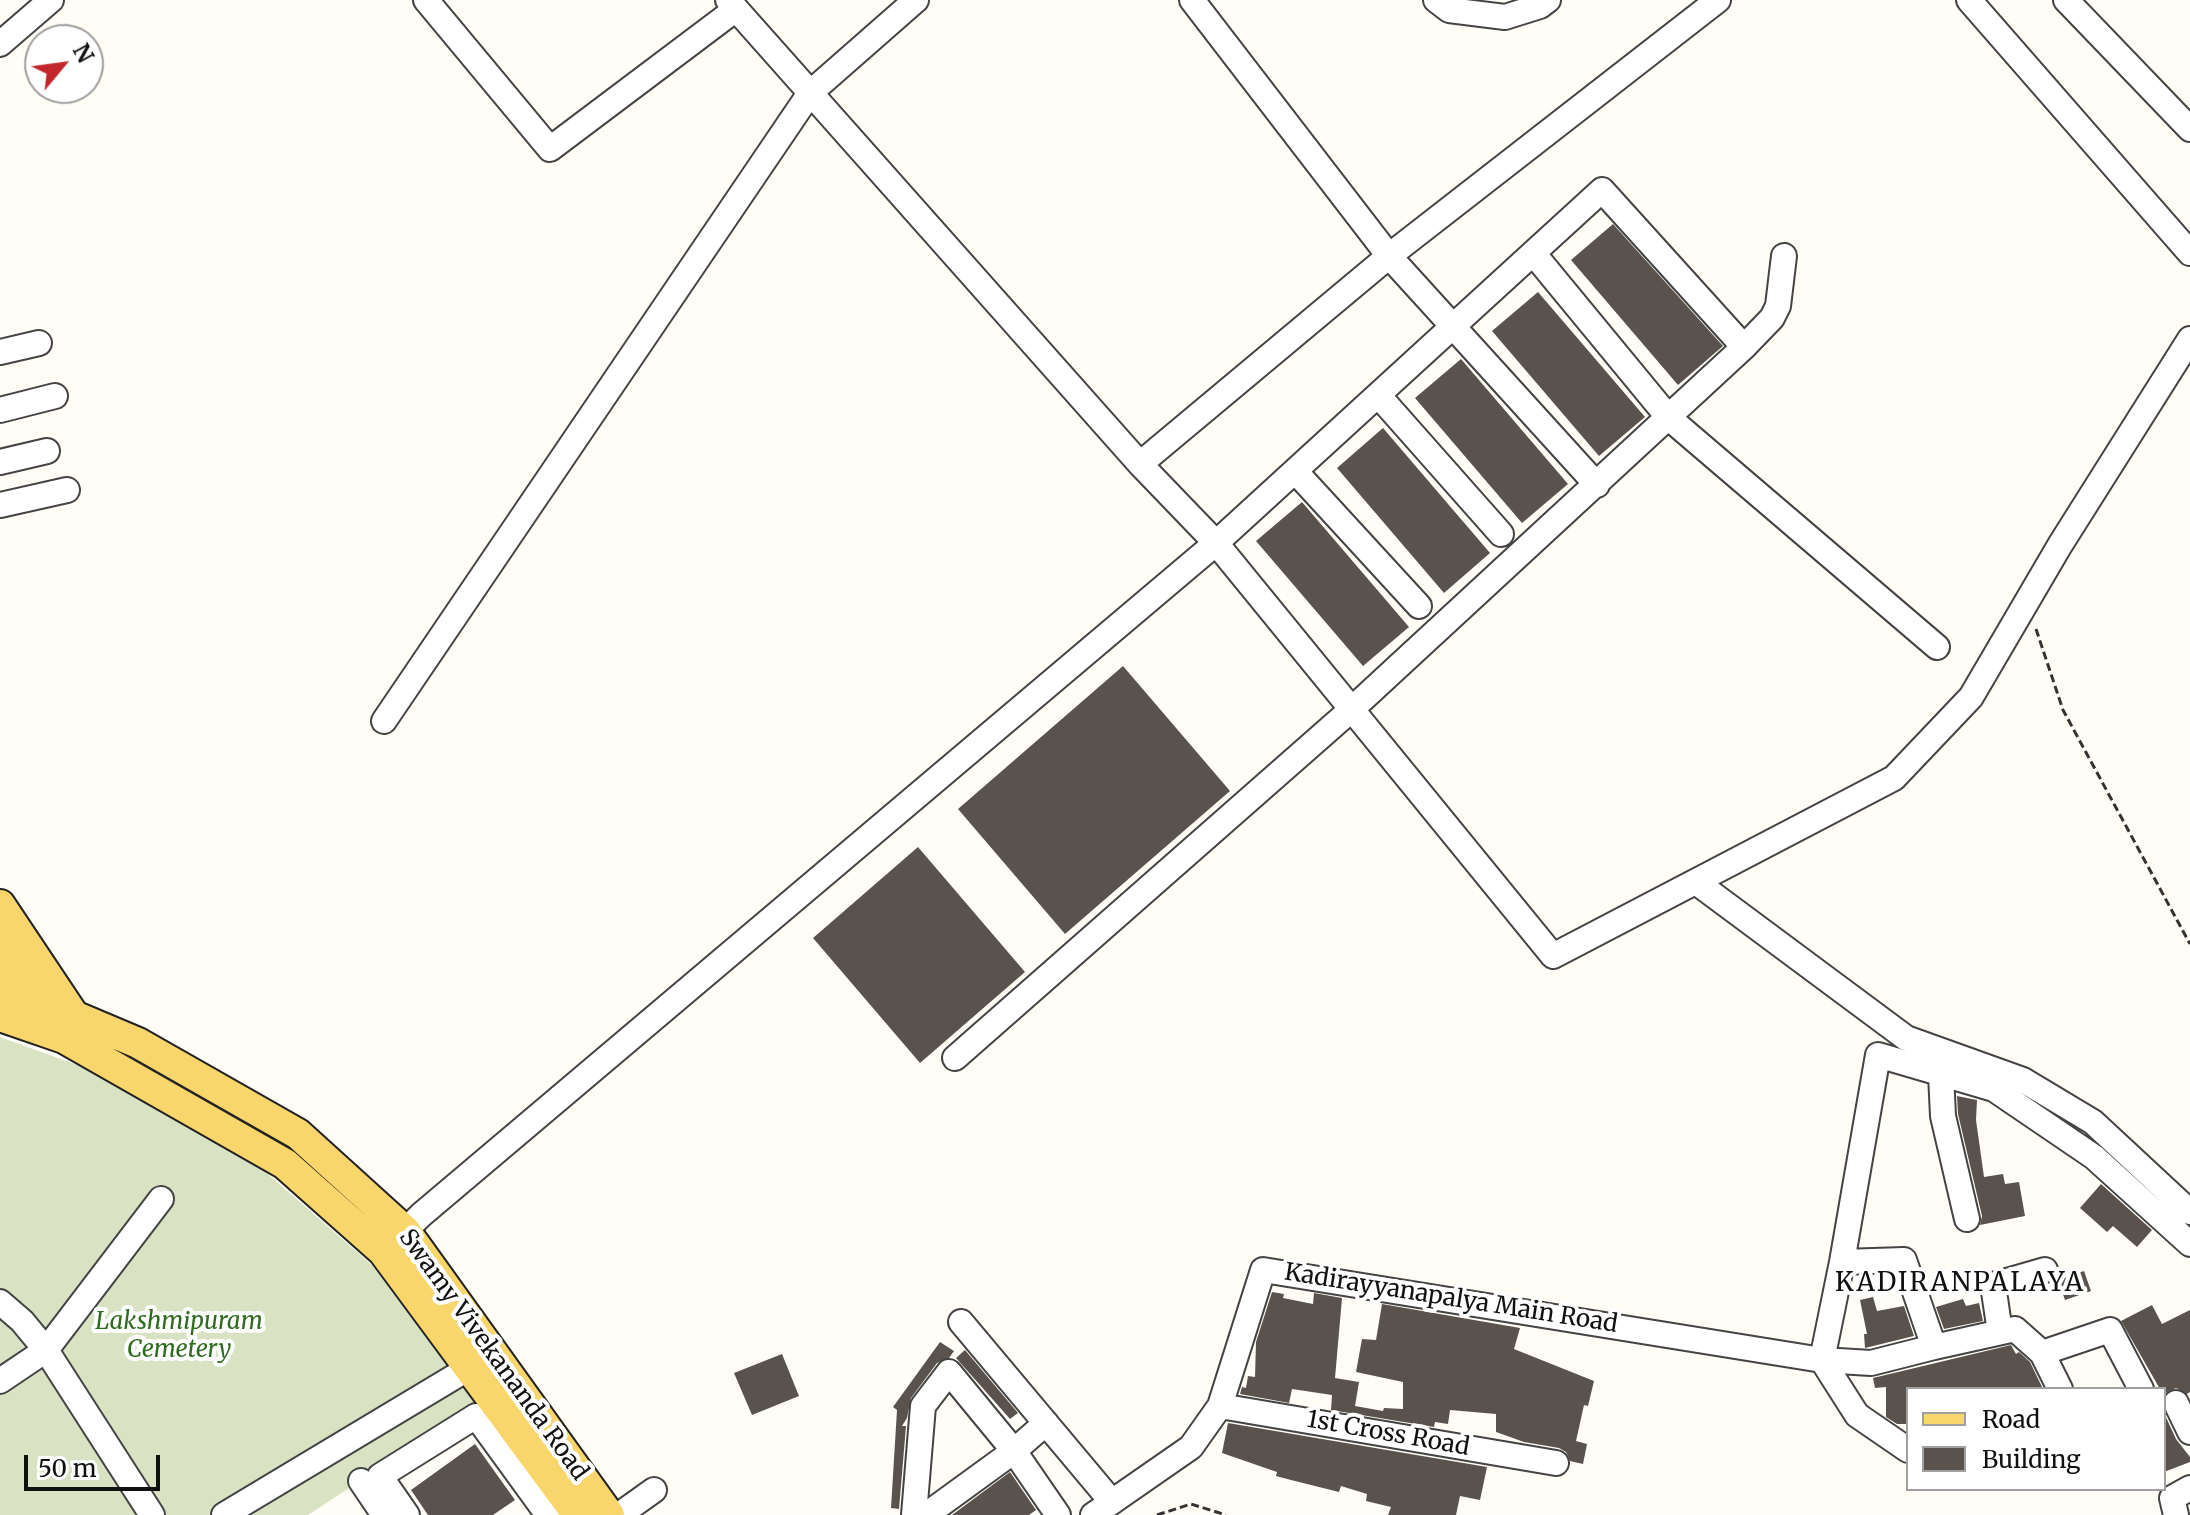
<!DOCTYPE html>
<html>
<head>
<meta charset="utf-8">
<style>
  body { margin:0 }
  #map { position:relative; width:2190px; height:1515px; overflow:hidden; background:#fffdf5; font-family:Merriweather,serif }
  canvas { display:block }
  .legend { position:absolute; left:1906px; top:1387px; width:260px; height:104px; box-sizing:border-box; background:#fff; border:2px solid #a0a0a0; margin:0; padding:10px 14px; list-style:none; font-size:24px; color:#111 }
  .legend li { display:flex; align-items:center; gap:16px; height:40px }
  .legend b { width:40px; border:2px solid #a0a0a0 }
  .north { position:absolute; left:24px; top:24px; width:80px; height:80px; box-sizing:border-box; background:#fff; border:2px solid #a0a0a0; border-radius:50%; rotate:61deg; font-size:22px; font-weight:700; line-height:32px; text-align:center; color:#111 }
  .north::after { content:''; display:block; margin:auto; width:28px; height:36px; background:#c4262e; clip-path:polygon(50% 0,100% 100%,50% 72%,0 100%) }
  .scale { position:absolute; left:24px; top:1455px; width:136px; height:36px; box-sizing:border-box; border:4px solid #111; border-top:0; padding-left:10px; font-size:24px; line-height:28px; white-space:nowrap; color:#111; -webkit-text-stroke:6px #fff; paint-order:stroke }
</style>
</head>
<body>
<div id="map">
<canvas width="2190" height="1515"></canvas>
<ul class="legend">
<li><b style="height:10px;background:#f9d66b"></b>Road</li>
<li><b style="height:22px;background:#5a524d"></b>Building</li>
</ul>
<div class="north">N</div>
<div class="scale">50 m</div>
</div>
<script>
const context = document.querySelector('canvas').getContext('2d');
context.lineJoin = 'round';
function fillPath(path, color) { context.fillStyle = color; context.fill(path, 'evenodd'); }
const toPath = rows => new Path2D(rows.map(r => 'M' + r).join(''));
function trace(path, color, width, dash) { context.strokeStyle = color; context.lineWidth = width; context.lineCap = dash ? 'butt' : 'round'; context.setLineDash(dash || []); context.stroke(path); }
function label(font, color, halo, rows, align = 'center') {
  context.font = font + ' Merriweather,serif'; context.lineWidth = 8; context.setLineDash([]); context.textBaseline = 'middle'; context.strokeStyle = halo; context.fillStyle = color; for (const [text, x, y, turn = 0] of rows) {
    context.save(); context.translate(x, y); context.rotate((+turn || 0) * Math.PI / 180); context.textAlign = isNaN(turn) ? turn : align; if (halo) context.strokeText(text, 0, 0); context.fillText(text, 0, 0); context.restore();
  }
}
fillPath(toPath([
  [0,1037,91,1070,252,1160,372,1265,476,1405,308,1515,0,1515]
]), '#d9e3c4');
fillPath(toPath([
  [1613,224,1723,346,1678,385,1571,260],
  [1538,292,1645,417,1599,456,1492,331],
  [1461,359,1568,484,1522,523,1415,398],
  [1383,428,1490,553,1444,593,1337,468],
  [1302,502,1409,627,1363,666,1256,541],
  [1123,666,1230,791,1065,934,958,809],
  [918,847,1025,972,920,1063,813,938],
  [1957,1096,1977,1100,1976,1120,1984,1177,2003,1174,2005,1184,2019,1182,2025,1216,1980,1225,1982,1216,1958,1114],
  [2101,1184,2152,1230,2137,1247,2113,1226,2107,1232,2080,1208],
  [2084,1271,2091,1291,2065,1300,2058,1280],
  [1272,1292,1284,1294,1283,1298,1313,1304,1314,1293,1342,1298,1335,1378,1359,1382,1355,1406,1383,1411,1384,1408,1403,1409,1403,1382,1356,1372,1362,1339,1376,1340,1382,1304,1520,1328,1514,1349,1594,1381,1588,1406,1584,1405,1576,1441,1587,1444,1583,1464,1570,1461,1566,1452,1559,1448,1524,1442,1496,1432,1496,1414,1450,1410,1448,1424,1435,1422,1434,1427,1331,1410,1332,1395,1292,1389,1289,1403,1240,1394,1242,1387,1246,1388,1248,1376,1255,1377,1256,1342],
  [1873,1297,1877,1311,1904,1306,1914,1336,1865,1348,1864,1334,1867,1334,1860,1300],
  [1963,1299,1966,1306,1979,1303,1983,1321,1944,1329,1936,1307],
  [2152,1305,2162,1324,2190,1310,2190,1392,2187,1394,2176,1388,2164,1394,2164,1389,2160,1389,2121,1321],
  [940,1342,954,1351,949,1358,937,1363,911,1398,907,1418,902,1426,906,1426,899,1509,891,1508,897,1410,893,1407],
  [2011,1345,2016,1354,2019,1352,2030,1362,2043,1389,1908,1389,1908,1424,1897,1424,1886,1417,1886,1387,1875,1388,1873,1378],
  [965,1350,1018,1413,1010,1419,956,1358],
  [782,1354,799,1396,752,1415,734,1373],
  [2164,1413,2176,1439,2190,1457,2190,1462,2164,1472],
  [1228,1423,1487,1467,1480,1500,1460,1496,1456,1515,1388,1515,1391,1507,1366,1501,1367,1494,1341,1486,1339,1492,1291,1480,1276,1476,1277,1472,1222,1453],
  [475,1444,515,1500,493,1515,428,1515,411,1490],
  [1010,1472,1036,1510,1029,1515,952,1515]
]), '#5a524d');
const minor = toPath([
  [426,0,550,149,736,9],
  [728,0,1140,464,1216,543,1553,956,1894,778,1971,697,2060,545,2190,339],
  [1192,0,1389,256,1597,485],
  [1436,0,1449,10,1505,17,1540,6,1548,0],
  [1969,0,2190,253],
  [2066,0,2190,129],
  [0,44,51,0],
  [1533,253,1669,418,1937,647],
  [0,352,39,343],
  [1378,395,1501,534],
  [0,410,55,396],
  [0,462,47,451],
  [1140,464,1389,256,1718,0],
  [1295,471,1419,606],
  [0,505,67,490],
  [384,721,810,93,916,0],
  [1696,882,1906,1038,2023,1080,2093,1122,2190,1212],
  [955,1058,1352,709,1744,347,1772,318,1778,306,1784,256],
  [1941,1074,1943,1116,1967,1219],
  [405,1231,421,1215,1216,543,1602,190,1744,347],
  [1842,1262,1904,1260,1934,1347,2015,1329,2042,1353,2060,1389],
  [0,1302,22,1321,46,1350,152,1515],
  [961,1322,1112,1502],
  [2000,1332,1993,1285,2045,1270],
  [1934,1347,1871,1363,1822,1360,1842,1262,1878,1055,1994,1089,2094,1157,2190,1244],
  [2042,1353,2110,1330,2141,1389],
  [0,1381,46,1350,161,1199],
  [2176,1403,2190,1432],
  [1220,1406,1556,1463],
  [361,1481,384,1515],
  [224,1515,469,1368],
  [407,1515,380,1476,476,1416,548,1515],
  [619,1515,654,1490],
  [914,1515,923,1406,949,1372,1014,1451,1058,1515],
  [926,1515,1014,1451,1046,1423],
  [1093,1515,1191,1447,1220,1406,1263,1270,1822,1360,1857,1415,1908,1450],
  [2176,1515,2172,1498,2190,1488]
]);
const major = toPath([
  [0,905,74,1016,72,1022],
  [0,947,39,1006],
  [0,989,74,1016,138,1043,298,1134,405,1231,609,1515],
  [0,1016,64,1038,285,1164,383,1251,578,1515]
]);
trace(minor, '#444', 28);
trace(major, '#222', 34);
trace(toPath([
  [2036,629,2063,710,2190,944],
  [1157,1515,1191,1504,1226,1515]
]), '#333', 3, [8, 4]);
trace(minor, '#fff', 24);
trace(major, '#f9d66b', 30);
label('24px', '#111', '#fff', [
  ["Kadirayyanapalya Main Road",1451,1299,9],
  ["Swamy Vivekananda Road",493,1355,54],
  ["1st Cross Road",1388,1434,10]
]);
label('italic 24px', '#2f6b1f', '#fff', [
  ["Lakshmipuram",179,1322],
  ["Cemetery",179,1350]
]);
context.letterSpacing = '2px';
label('26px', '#111', '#fff', [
  ["KADIRANPALAYA",1960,1284]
]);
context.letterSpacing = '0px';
</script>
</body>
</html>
